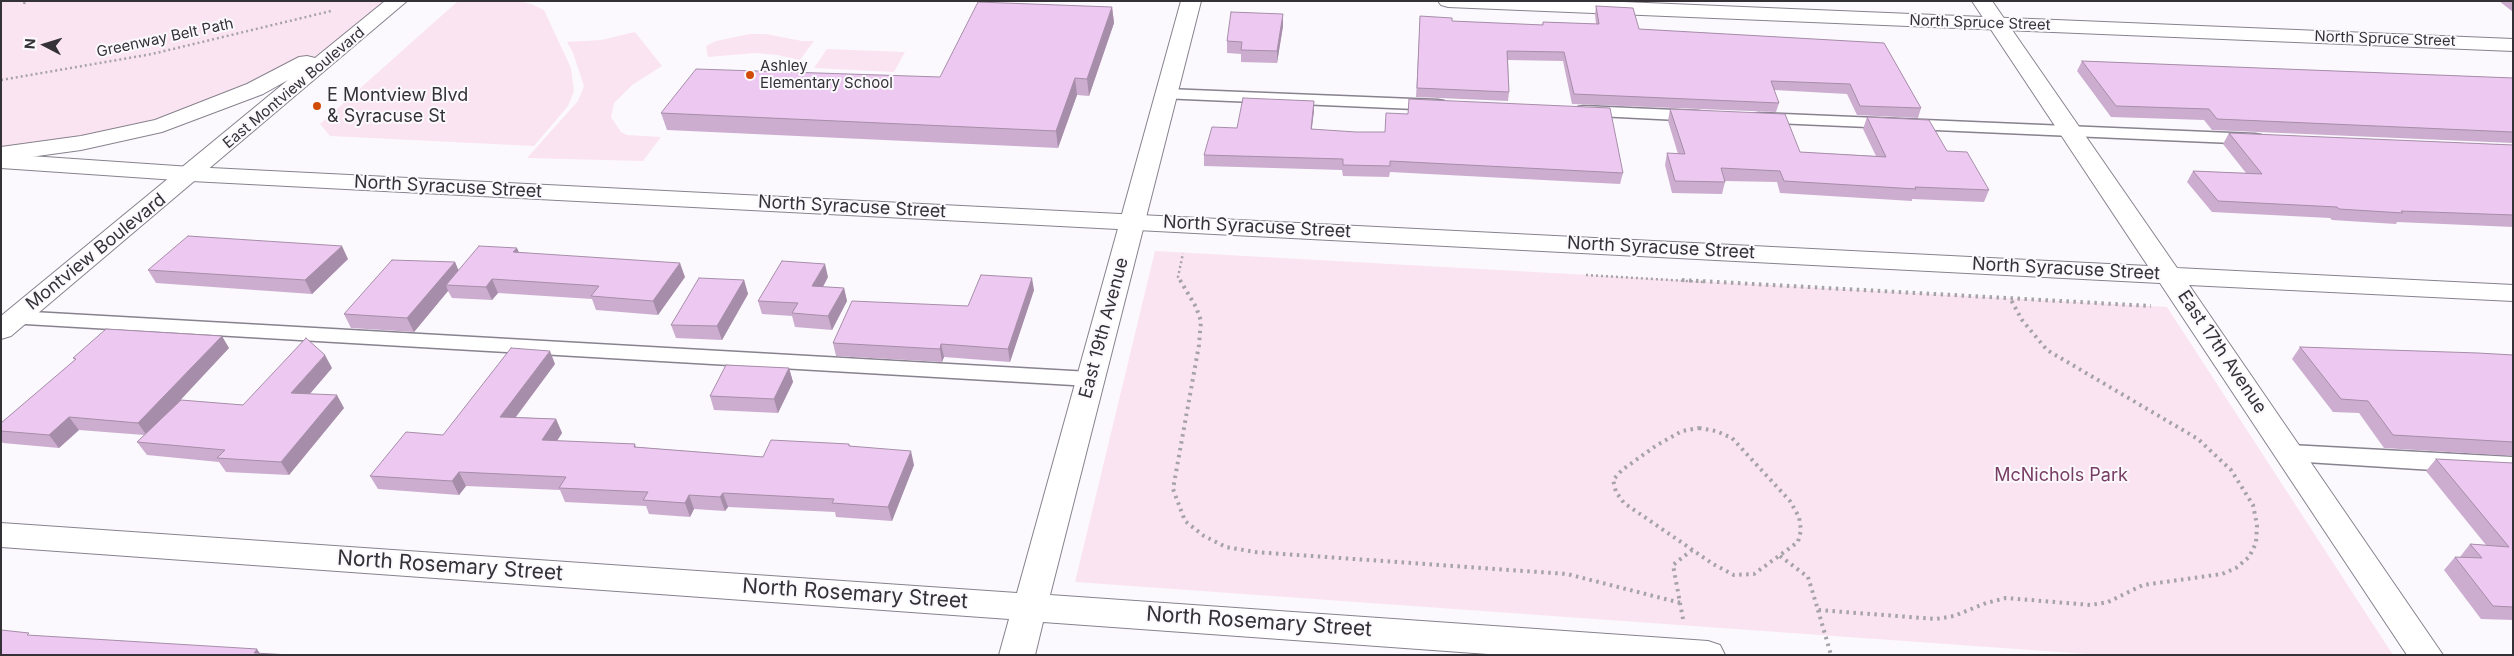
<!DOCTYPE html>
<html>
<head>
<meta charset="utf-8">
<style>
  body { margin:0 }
  #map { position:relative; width:2514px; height:656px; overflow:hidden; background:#fbf9fe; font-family:Inter,sans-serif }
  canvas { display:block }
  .frame { position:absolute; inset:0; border:2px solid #343237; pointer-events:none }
  .north { position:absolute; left:20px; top:20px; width:50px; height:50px; -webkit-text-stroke:4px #fbf9fe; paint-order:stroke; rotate:275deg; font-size:14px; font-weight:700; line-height:20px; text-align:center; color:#343237 }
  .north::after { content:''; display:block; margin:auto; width:18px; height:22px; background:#343237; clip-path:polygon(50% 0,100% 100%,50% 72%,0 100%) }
</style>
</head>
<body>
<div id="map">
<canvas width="2514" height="656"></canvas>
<div class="frame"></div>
<div class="north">N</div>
</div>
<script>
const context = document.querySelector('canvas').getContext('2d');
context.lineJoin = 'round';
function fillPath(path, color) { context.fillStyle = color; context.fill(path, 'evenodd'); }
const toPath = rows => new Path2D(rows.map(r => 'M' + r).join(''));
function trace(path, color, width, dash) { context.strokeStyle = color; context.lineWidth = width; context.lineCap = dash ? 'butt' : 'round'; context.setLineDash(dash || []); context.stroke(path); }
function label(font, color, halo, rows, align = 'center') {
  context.font = font + ' Inter,sans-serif'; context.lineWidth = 4; context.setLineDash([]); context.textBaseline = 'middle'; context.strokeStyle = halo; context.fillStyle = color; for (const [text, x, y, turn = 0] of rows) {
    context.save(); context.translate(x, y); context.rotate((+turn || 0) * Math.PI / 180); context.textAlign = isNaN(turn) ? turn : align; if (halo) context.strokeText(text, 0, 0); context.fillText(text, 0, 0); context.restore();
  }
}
fillPath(toPath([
  [1,1,397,1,355,37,255,89,189,116,1,154],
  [458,1,519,1,531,4,544,10,571,68,574,91,568,106,534,146,330,136,320,124],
  [635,32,662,66,632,85,614,103,611,117,621,132,627,135,661,137,643,161,527,158,578,101,584,86,573,53,567,42,601,40],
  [750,34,766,34,802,41,814,41,800,60,777,55,755,53,708,57,706,46,716,41],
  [827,49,905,52,894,72,814,68],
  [1155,251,2167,307,2393,655,2101,655,1075,582]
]), '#fbe4f1');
const service = toPath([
  [1167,89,1438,100,1444,101,1447,105,1444,109,1438,110,1161,98,1159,94,1161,90,1167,89],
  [1584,106,1698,111,1704,112,1707,116,1704,120,1698,121,1578,115,1575,111,1578,107,1584,106],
  [1759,113,2255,134,2261,135,2264,139,2261,143,2255,144,1753,122,1750,118,1753,114,1759,113],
  [15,311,1090,372,1098,374,1101,379,1098,384,1090,386,8,323,4,318,8,313,15,311],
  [2290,445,2513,457,2513,475,2290,461,2282,459,2278,453,2282,447,2290,445]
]);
const minor = toPath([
  [1181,1,1201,1,1050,595,1708,641,1720,645,1725,655,1502,655,1043,622,1035,655,999,655,1009,619,1,547,1,523,1017,593,1181,1],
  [1438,1,1599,1,2513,39,2513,51,1448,7,1441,5,1438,1]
]);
const tertiary = toPath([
  [1972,1,1992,1,2177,268,2513,285,2513,301,2189,285,2443,655,2407,655,2160,283,191,181,1,168,1,154,191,167,2148,266,1972,1]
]);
const secondary = toPath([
  [385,1,407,1,11,336,1,339,1,316,288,80,263,94,162,132,81,150,1,161,1,147,81,136,155,120,247,84,299,57,307,56,315,58,385,1]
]);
trace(service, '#87828e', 3);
trace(minor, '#87828e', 2);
trace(tertiary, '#87828e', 2);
trace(secondary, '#87828e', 2);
trace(toPath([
  [24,4,25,1],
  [1,80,152,54,331,11],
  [1586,275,1704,282],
  [1181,282,1178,277,1183,253]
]), '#a5a3a8', 2.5, [2, 3]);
trace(toPath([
  [1180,280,1196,307,1201,321,1199,345,1173,489,1185,521,1204,536,1226,547,1255,552,1567,574,1681,603],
  [1682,280,2151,306],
  [1699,428,1716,431,1732,438,1790,501,1799,517,1801,530,1798,542,1754,574,1734,575,1713,564,1624,503,1616,492,1613,480,1622,470,1657,445,1682,431,1699,428],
  [1780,556,1808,577,1818,610,1936,619,1954,616,1986,603,2006,598,2091,605,2108,602,2143,585,2222,574,2236,568,2249,557,2256,543,2257,525,2253,505,2231,470,2198,439,2047,350,2022,320,2010,298],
  [1818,610,1831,655],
  [1683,619,1673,565,1692,550]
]), '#a5a3a8', 4, [2.5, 4.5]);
fillPath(service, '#fff');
fillPath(minor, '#fff');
fillPath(tertiary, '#fff');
fillPath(secondary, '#fff');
fillPath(toPath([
  [2499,1,2513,1,2513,12],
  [1596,6,1639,29,1884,43,1921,108,1918,118,1857,115,1847,94,1774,90,1779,103,1776,112,1572,104,1563,61,1508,60,1509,92,1508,101,1416,97,1420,16,1452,21,1542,25,1543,22,1596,24,1595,15],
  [1112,7,1114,23,1089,96,1077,95,1058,148,667,130,661,113,940,77],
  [1283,26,1277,63,1241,62,1241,54,1227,53,1227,41],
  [2082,61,2513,78,2513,143,2212,130,2204,120,2111,117,2077,71],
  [1314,101,1312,129,1623,173,1620,184,1390,172,1389,177,1343,176,1342,170,1204,166,1204,155,1237,128],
  [1670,109,1800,152,1876,156,1863,129,1867,117,1947,151,1989,190,1984,202,1912,199,1912,201,1780,193,1777,182,1725,181,1725,182,1722,194,1672,193,1665,165,1667,153,1678,154,1668,121],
  [2229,133,2513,145,2513,227,2397,222,2396,224,2332,220,2330,218,2212,212,2187,182,2193,171,2246,173,2223,144],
  [520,253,685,277,658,315,596,310,592,299,498,293,492,300,452,298,448,291,414,332,351,328,344,314,455,262,458,270],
  [348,259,312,294,156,283,148,270],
  [828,277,823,287,844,288,847,301,832,330,795,327,792,316,762,314,758,301],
  [744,280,748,294,722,340,676,338,671,325],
  [1034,290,1010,362,944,357,942,362,836,356,833,343,968,306],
  [2300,347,2513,355,2513,456,2384,448,2359,413,2333,412,2292,359],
  [229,348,177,403,243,405,332,368,310,394,344,408,289,475,226,472,219,462,147,455,137,442,144,435,79,430,59,448,3,443,1,441,1,423,75,360,73,358],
  [555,364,516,417,556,419,562,433,557,441,635,444,636,447,763,457,849,444,850,446,914,465,892,521,836,517,835,512,728,507,725,511,694,509,690,517,649,514,646,506,565,502,560,490,466,486,459,495,378,489,370,476,443,435],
  [789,368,793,382,778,413,714,410,710,396],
  [2436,459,2513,463,2513,620,2481,619,2444,570,2455,557,2460,557,2470,544,2486,545,2426,471]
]), '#ccadcf');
fillPath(toPath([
  [1112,7,1114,23,1089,96,1087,79],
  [1283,14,1283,26,1277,63,1277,51],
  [1075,78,1077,95,1058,148,1056,131],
  [1314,101,1314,112,1310,140,1311,129],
  [342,246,348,259,312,294,305,280],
  [517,248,523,261,513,252],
  [455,262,461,276,446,285,448,291,414,332,407,318],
  [680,263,685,277,658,315,653,301],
  [825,264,828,277,816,299,812,286],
  [1032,278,1034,290,1010,362,1008,349],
  [492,279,498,293,492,300,486,287],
  [744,280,748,294,722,340,717,326],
  [844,288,847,301,832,330,828,316],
  [222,336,229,348,147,436,138,423],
  [941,344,944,357,942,362,940,349],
  [550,351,555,364,506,430,500,417],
  [325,355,332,368,299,406,291,393],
  [789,368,793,382,778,413,774,399],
  [337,395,344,408,289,475,281,462],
  [69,417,79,430,59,448,49,435],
  [556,419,562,433,548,454,542,440],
  [911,451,914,465,892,521,888,507],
  [459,472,466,486,459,495,452,481],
  [723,493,728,507,725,511,720,497],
  [689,495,694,509,690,517,685,503],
  [257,649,261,655,254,653]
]), '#a68da9');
const building = toPath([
  [978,2,1112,7,1087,79,1075,78,1056,131,661,113,696,69,940,77,978,2],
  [1596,6,1633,8,1639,29,1884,43,1921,108,1860,106,1850,84,1771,81,1779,103,1574,94,1564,52,1507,51,1509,92,1417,88,1420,16,1452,18,1452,21,1543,25,1543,22,1599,24,1596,6],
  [1231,12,1283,14,1277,51,1241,50,1242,42,1227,41,1231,12],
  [2082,61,2513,78,2513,132,2217,119,2209,109,2116,106,2082,61],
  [1243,98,1314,101,1311,129,1356,132,1385,132,1386,113,1408,114,1409,99,1610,108,1623,173,1390,161,1390,166,1343,165,1343,159,1204,155,1212,127,1237,128,1243,98],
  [1670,109,1785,114,1800,152,1886,157,1867,117,1929,120,1947,151,1967,152,1989,190,1915,187,1916,189,1784,181,1780,171,1721,168,1725,182,1675,181,1667,153,1685,154,1670,109],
  [2229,133,2513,145,2513,215,2401,211,2403,213,2339,209,2337,207,2218,201,2193,171,2262,174,2229,133],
  [188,236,342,246,305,280,148,270,188,236],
  [479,246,517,248,513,252,680,263,653,301,591,296,599,286,492,279,486,287,446,285,479,246],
  [392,260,455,262,407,318,344,314,392,260],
  [782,261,825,264,812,286,844,288,828,316,792,313,798,303,758,301,782,261],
  [981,275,1032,278,1008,349,941,344,940,349,833,343,852,301,968,306,981,275],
  [699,278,744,280,717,326,671,325,699,278],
  [106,329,222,336,138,423,69,417,49,435,1,431,1,423,76,359,73,358,106,329],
  [306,338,325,355,291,393,337,395,281,462,217,458,225,450,137,442,181,400,243,405,306,338],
  [2300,347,2478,353,2513,355,2513,442,2393,435,2368,401,2341,399,2300,347],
  [511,348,550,351,500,417,556,419,542,440,635,444,634,447,763,457,771,440,849,444,849,446,911,451,888,507,832,503,834,499,723,493,720,497,689,495,685,503,643,500,648,492,559,488,566,477,459,472,452,481,370,476,406,432,443,435,511,348],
  [726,365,789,368,774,399,710,396,726,365],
  [2436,459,2513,463,2513,607,2493,606,2455,557,2482,558,2470,544,2509,547,2436,459],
  [1,630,29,633,27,635,257,649,254,653,291,655,1,655,1,630]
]);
fillPath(building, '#edc9f1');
trace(building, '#a68da9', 1);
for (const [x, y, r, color] of [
  [750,75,5,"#d04b06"],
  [317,106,5,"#d04b06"]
]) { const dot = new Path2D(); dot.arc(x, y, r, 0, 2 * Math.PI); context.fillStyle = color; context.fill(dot); trace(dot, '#fbf9fe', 2); }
label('15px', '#343237', '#fbf9fe', [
  ["North Spruce Street",1980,23,2],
  ["Greenway Belt Path",165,38,-12],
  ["North Spruce Street",2385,39,2],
  ["East Montview Boulevard",294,88,-40]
]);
label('15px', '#343237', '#fbf9fe', [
  ["Ashley",760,66],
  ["Elementary School",760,83]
], 'left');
label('18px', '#343237', '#fbf9fe', [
  ["E Montview Blvd",327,96],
  ["& Syracuse St",327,117]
], 'left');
label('18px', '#343237', '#fbf9fe', [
  ["North Syracuse Street",448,187,3],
  ["North Syracuse Street",852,207,3],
  ["North Syracuse Street",1257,227,3],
  ["North Syracuse Street",1661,248,3],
  ["Montview Boulevard",96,252,-39],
  ["North Syracuse Street",2066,269,3],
  ["East 19th Avenue",1104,328,-75],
  ["East 17th Avenue",2222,352,56]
]);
label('18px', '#783d63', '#fbf9fe', [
  ["McNichols Park",2061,476]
]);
label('21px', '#343237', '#fbf9fe', [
  ["North Rosemary Street",450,566,4],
  ["North Rosemary Street",855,594,4],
  ["North Rosemary Street",1259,622,4]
]);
</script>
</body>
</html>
